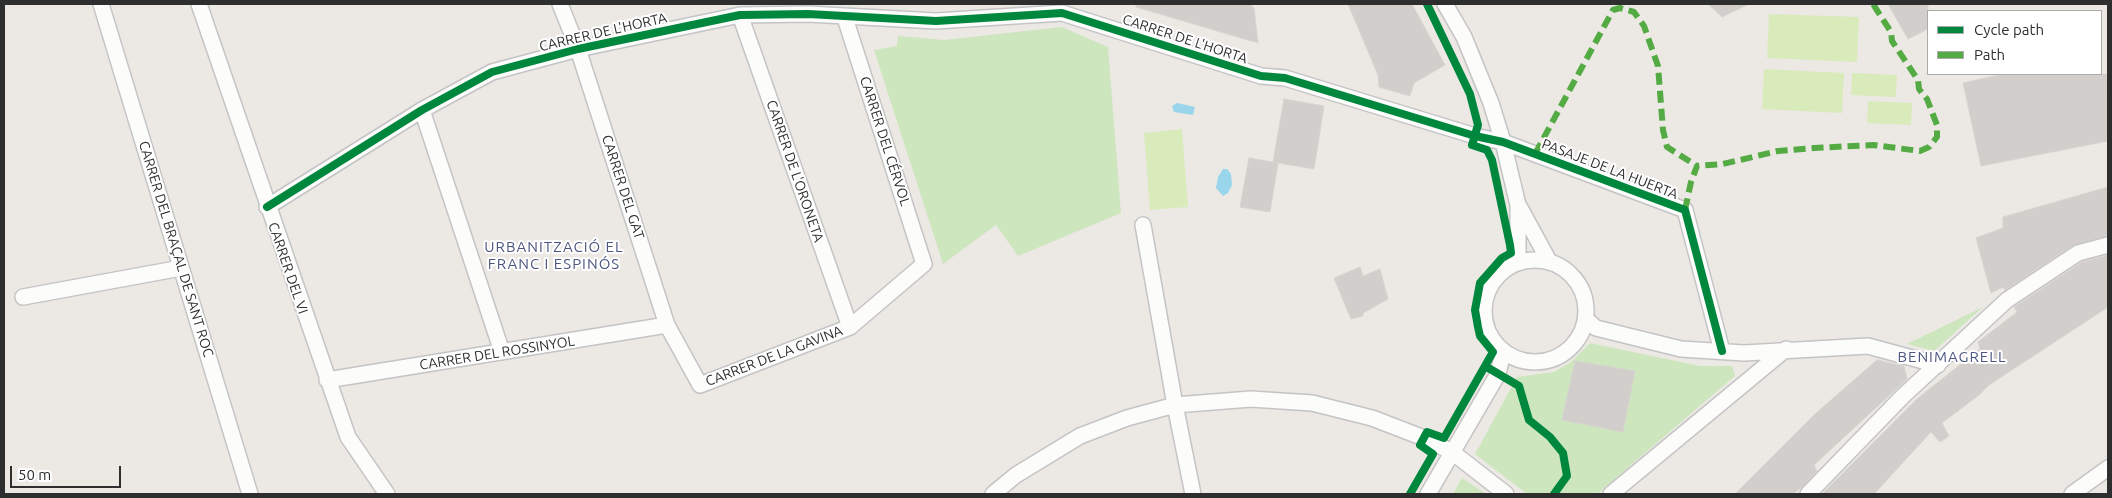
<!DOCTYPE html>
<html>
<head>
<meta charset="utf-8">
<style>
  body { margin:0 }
  #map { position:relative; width:2112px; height:498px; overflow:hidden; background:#ece8e4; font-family:Ubuntu,sans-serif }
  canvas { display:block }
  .frame { position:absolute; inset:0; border:5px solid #2e2e2e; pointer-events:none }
  .legend { position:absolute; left:1927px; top:10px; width:175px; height:65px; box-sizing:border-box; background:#fff; border:1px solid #ababab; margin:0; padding:6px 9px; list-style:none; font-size:15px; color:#2e2e2e }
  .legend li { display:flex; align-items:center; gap:10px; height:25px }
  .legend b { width:25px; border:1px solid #ababab }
  .scale { position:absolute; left:10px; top:466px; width:111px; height:22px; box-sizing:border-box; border:2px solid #2e2e2e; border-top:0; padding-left:6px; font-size:15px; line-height:18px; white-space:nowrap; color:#2e2e2e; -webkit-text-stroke:4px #fff; paint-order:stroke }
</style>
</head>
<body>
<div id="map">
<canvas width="2112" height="498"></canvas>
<div class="frame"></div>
<ul class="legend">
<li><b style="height:6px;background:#00873e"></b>Cycle path</li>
<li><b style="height:6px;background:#54ab44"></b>Path</li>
</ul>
<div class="scale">50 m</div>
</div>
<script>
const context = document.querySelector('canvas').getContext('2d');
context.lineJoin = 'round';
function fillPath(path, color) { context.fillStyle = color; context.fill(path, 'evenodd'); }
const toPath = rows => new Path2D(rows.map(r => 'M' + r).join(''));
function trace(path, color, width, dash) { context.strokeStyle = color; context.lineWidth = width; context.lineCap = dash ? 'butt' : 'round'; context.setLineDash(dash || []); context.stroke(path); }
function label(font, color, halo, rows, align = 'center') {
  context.font = font + ' Ubuntu,sans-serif'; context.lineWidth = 4; context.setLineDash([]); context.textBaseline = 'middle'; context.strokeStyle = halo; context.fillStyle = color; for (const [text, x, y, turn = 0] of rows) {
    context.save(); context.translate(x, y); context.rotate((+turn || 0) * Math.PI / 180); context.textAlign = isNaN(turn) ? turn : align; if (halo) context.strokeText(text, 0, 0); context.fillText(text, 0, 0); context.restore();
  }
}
fillPath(toPath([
  [1062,27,1108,47,1121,213,1018,256,996,225,943,264,874,50,897,46,898,36,944,40],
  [1983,307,1934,351,1907,344],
  [1590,343,1700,366,1732,366,1735,376,1597,494,1527,494,1475,454,1517,377,1554,372,1571,362],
  [1462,478,1486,494,1453,494]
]), '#cee6be');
fillPath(toPath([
  [1769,14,1859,17,1857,62,1767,58],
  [1764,69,1844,73,1842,113,1762,109],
  [1852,73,1897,75,1896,97,1851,95],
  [1868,101,1912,103,1911,125,1867,123],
  [1182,129,1188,207,1150,210,1144,133]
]), '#d9eabb');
fillPath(toPath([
  [1177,103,1195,107,1193,115,1174,112,1172,106],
  [1223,169,1227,169,1231,174,1232,185,1228,193,1223,196,1216,188,1218,177]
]), '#99d6ec');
const building = toPath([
  [1136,4,1250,4,1254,8,1258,43,1136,7,1136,4],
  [1348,4,1412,4,1445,65,1414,83,1410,96,1379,87,1378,75,1348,4],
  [1708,4,1749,4,1722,17,1708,4],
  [1888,4,1928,4,1928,29,1908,39,1888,4],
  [2003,74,2107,74,2108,141,1981,166,1963,83,2003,74],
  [1284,99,1324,106,1314,169,1273,162,1284,99],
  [1249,158,1278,163,1270,212,1240,207,1249,158],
  [2108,187,2108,236,2073,245,2005,290,2003,287,1991,293,1976,238,2003,228,2003,217,2108,187],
  [2108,255,2108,307,1989,385,1979,395,1942,423,1949,436,1940,442,1931,432,1874,494,1822,494,1918,398,1980,349,1978,342,2017,312,2014,307,2082,262,2108,255],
  [1360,267,1363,276,1380,269,1388,299,1363,313,1363,316,1351,319,1334,278,1360,267],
  [1877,360,1904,366,1907,379,1814,465,1817,471,1803,486,1793,494,1735,494,1815,414,1877,360],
  [1575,361,1635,371,1623,432,1562,420,1575,361]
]);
fillPath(building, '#d1cecb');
trace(building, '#d7d4d0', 1);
const street = toPath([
  [101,4,250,494],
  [199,4,348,437,387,494],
  [560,4,578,49,667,325,700,385,850,327,924,264,845,18],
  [1445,4,1464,37,1491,103,1503,142,1518,205,1518,262],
  [740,15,850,327],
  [422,110,502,352],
  [1519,206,1549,261],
  [267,207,422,110,492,72,578,49,740,15,808,14,936,21,1062,13,1261,76,1285,78,1475,136,1503,142,1685,210,1722,351],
  [1143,225,1175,405,1193,494],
  '1484 311a51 51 0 1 1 102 0a51 51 0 1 1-102 0Z',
  [23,297,181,268],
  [1586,319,1596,328,1681,349,1744,353,1868,346,1938,365],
  [327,380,667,325],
  [993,494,1016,475,1080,436,1127,418,1175,405,1251,399,1312,403,1372,418,1424,438,1452,452,1506,494],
  [1428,494,1498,374,1503,352],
  [1611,494,1786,349],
  [1808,494,1903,396,2007,300,2078,253,2108,245],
  [2072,494,2108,468]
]);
trace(street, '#c5c4c5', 18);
trace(street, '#fcfcfb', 15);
trace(toPath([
  [1535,154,1613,10,1620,8,1634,12,1644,26,1658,66,1663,130,1667,147,1697,166],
  [1685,210,1691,182,1697,166,1723,164,1778,151,1814,148,1873,145,1920,151,1929,147,1937,137,1937,125,1927,99,1919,89,1918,80,1892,41,1891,32,1873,4]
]), '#54ab44', 6, [12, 6]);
trace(toPath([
  [1427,4,1470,94,1478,125,1472,145,1487,150,1492,160,1510,245,1511,253,1502,258,1480,283,1475,310,1478,327,1480,336,1493,352,1485,366,1519,386,1529,420,1550,437,1563,453,1567,476,1554,494],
  [267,207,422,110,492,72,578,49,740,15,808,14,936,21,1062,13,1261,76,1285,78,1475,136,1503,142,1685,210,1722,351],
  [1410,494,1433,454,1420,445,1427,432,1444,438,1485,366]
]), '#00873e', 8);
label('14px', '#2e2e2e', '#fff', [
  ["CARRER DE L'HORTA",603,32,-13],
  ["CARRER DE L'HORTA",1185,39,18],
  ["CARRER DEL CÉRVOL",885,141,72],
  ["PASAJE DE LA HUERTA",1610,169,21],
  ["CARRER DE L'ORONETA",795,171,71],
  ["CARRER DEL GAT",623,187,72],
  ["CARRER DEL BRAÇAL DE SANT ROC",176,249,73],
  ["CARRER DEL VI",288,268,71],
  ["CARRER DEL ROSSINYOL",497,353,-9],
  ["CARRER DE LA GAVINA",774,356,-21]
]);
context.letterSpacing = '1px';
label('15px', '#4d5680', '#fff', [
  ["URBANITZACIÓ EL",554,247],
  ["FRANC I ESPINÓS",554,264],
  ["BENIMAGRELL",1952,357]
]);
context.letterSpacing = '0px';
</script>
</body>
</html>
